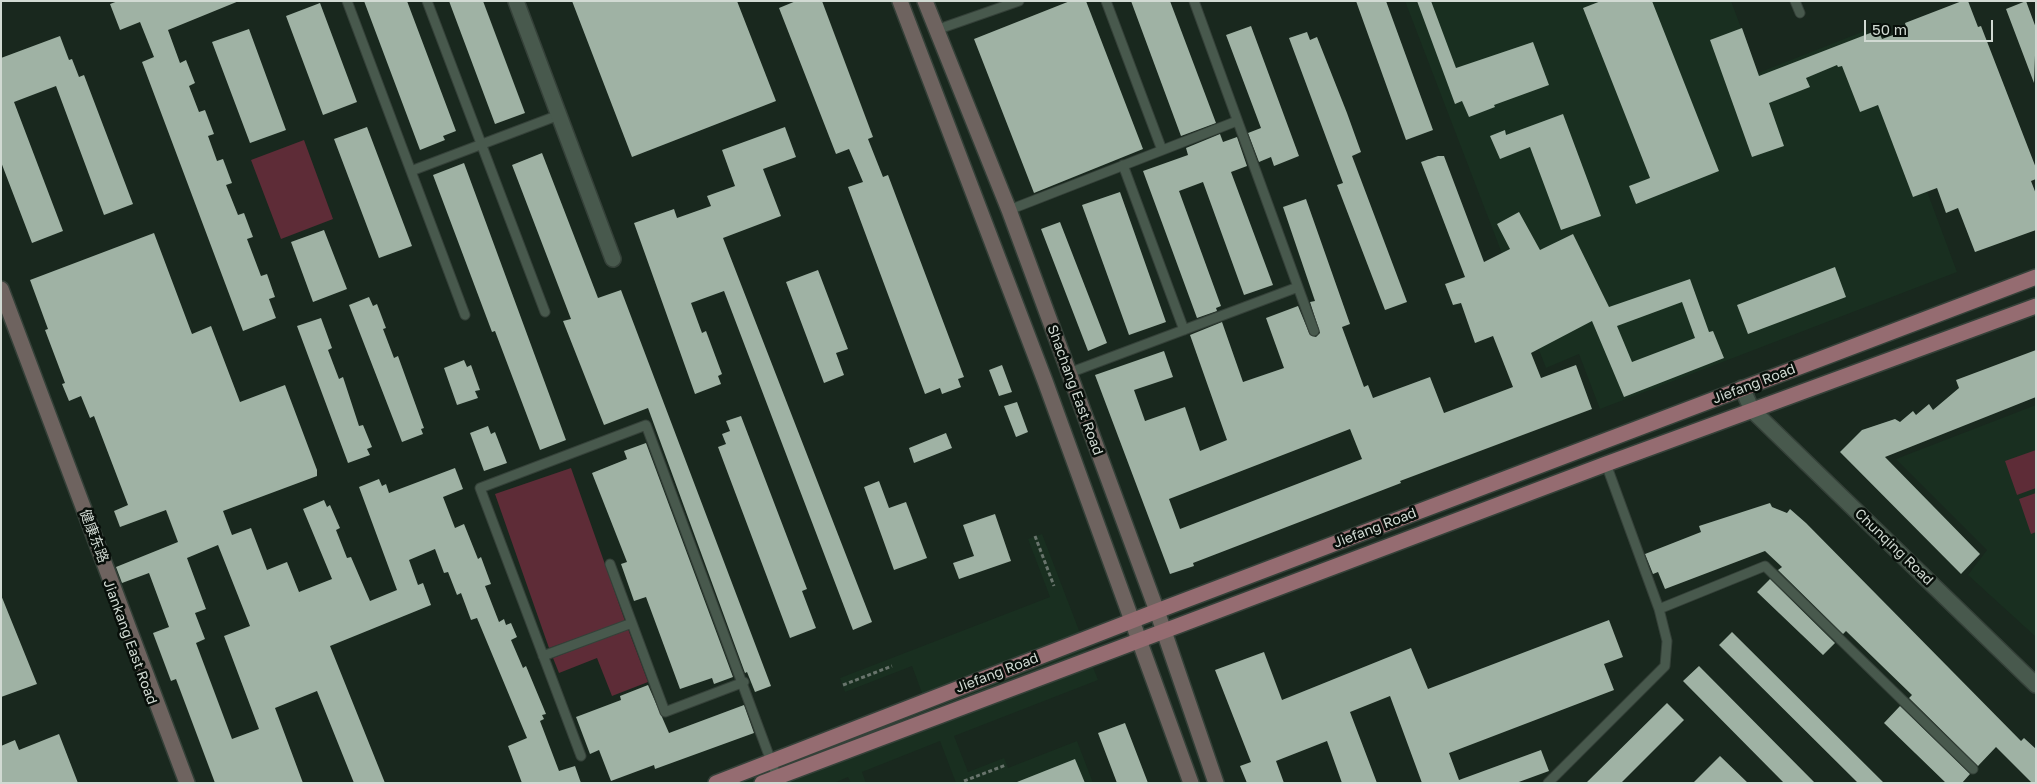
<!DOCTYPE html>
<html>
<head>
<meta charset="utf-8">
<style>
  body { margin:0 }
  #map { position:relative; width:2037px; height:784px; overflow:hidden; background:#19281e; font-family:"Golos Text",sans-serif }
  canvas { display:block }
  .frame { position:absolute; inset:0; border:2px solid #d1dad3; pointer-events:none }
  .scale { position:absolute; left:1864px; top:20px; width:129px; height:22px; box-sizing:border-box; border:2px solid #d1dad3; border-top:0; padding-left:6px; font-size:15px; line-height:18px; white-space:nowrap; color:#d1dad3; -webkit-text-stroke:4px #080f0a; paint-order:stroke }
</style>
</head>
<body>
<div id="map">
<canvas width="2037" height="784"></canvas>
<div class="frame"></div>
<div class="scale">50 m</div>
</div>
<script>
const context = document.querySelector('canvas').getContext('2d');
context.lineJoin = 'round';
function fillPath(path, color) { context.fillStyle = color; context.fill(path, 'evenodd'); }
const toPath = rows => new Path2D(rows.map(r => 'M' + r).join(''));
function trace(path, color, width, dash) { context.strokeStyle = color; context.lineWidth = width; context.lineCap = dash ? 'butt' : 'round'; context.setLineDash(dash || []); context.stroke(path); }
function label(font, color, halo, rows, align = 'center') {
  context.font = font + ' "Golos Text","Noto Sans SC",sans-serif'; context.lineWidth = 5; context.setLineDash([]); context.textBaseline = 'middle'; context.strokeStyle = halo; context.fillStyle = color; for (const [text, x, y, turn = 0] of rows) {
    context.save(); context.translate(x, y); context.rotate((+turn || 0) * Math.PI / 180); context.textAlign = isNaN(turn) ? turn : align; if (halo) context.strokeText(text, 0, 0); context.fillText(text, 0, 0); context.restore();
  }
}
fillPath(toPath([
  [1405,1,1731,1,1758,73,1867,30,1957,272,1600,409,1579,354,1546,368],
  [2036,405,2036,637,1968,575,1987,550,1896,459],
  [1042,534,1098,680,954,736,968,772,1004,758,1008,768,1077,741,1093,783,956,783,940,741,862,772,866,783,851,783,848,777,834,783,716,783,925,701,912,666,845,692,840,678,1050,597,1028,539]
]), '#192f20');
fillPath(toPath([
  [304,140,333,219,281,239,251,160],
  [2036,450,2036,488,2017,495,2005,461],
  [571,468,625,621,549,648,495,494],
  [2036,493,2036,532,2031,534,2019,499],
  [628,629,648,682,612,696,597,658,559,673,553,658]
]), '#5e2c37');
fillPath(toPath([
  [118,1,239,1,168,30,180,63,186,60,195,83,189,86,199,112,205,110,214,134,208,136,217,161,223,159,232,183,226,185,238,215,244,213,253,237,247,239,261,276,267,274,275,297,269,299,276,318,243,331,142,62,154,57,140,22,120,30,110,4],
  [364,1,407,1,456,131,443,136,445,140,420,150],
  [449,1,483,1,525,113,495,124],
  [572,1,737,1,776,101,632,157],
  [796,1,822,1,873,137,868,139,883,177,888,175,964,377,958,379,961,387,942,394,940,388,925,394,848,187,863,182,849,149,836,154,779,8],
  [1070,1,1086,1,1143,149,1034,193,974,39],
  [1131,1,1170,1,1216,123,1181,136],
  [1356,1,1386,1,1433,130,1406,140],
  [1417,1,1431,1,1456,68,1533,42,1549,85,1494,105,1495,107,1469,117,1462,101,1455,104],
  [1601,1,1652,1,1719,171,1636,204,1629,186,1650,178,1583,8],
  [1962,1,1968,1,1978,27,1981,26,2036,168,2036,179,2031,181,2036,194,2036,230,1975,252,1958,208,1946,213,1937,188,1913,197,1878,105,1860,112,1842,66,1838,67,1837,65,1806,78,1810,87,1769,103,1784,146,1752,157,1710,40,1742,28,1759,76,1878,30,1882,39,1907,30,1905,23],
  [2026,1,2036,28,2034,83,2006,9],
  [320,3,357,102,323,115,286,16],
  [1251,26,1299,156,1274,166,1271,157,1259,162,1248,133,1261,128,1226,35],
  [249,29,286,130,250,143,212,42],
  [1307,32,1310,40,1317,37,1347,113,1361,152,1352,156,1407,302,1385,310,1337,185,1343,183,1289,38],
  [60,36,69,60,72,59,79,77,84,75,133,204,104,215,56,86,14,102,63,231,32,243,1,162,1,58],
  [1563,114,1601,216,1561,230,1530,147,1500,159,1490,136,1505,130,1506,135],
  [367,127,412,246,379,258,334,139],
  [785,127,796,157,763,169,781,216,723,238,872,622,853,630,724,291,691,303,702,333,706,331,722,374,718,376,721,384,695,394,634,223,674,209,677,218,711,206,707,196,735,186,722,150],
  [1220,134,1223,142,1237,137,1247,166,1231,172,1273,285,1244,295,1203,182,1179,191,1221,306,1216,308,1217,311,1197,318,1143,171,1188,155,1186,148],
  [542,153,598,298,621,290,771,686,755,692,747,672,745,673,648,408,604,425,563,321,571,319,512,165],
  [1438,156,1444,156,1484,262,1510,249,1497,224,1519,212,1540,250,1573,234,1609,307,1690,279,1709,332,1713,331,1724,358,1624,397,1592,321,1531,353,1541,378,1576,365,1592,409,1400,481,1401,483,1193,563,1194,566,1170,574,1095,375,1164,351,1173,377,1134,390,1145,421,1185,407,1200,451,1227,440,1190,335,1222,322,1243,382,1284,368,1266,318,1298,306,1310,335,1316,337,1320,333,1310,302,1315,301,1283,207,1306,199,1350,324,1342,327,1364,387,1368,385,1373,398,1430,377,1444,413,1513,387,1493,336,1475,343,1461,303,1453,305,1445,284,1465,277,1421,162],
  [1682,302,1695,338,1632,362,1617,326],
  [1350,429,1362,459,1180,529,1169,499],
  [464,163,566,440,540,450,495,331,492,332,433,175],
  [1120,192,1166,322,1129,335,1082,205],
  [1060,222,1107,343,1088,351,1041,229],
  [324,230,347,289,313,302,291,242],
  [154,233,192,334,211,326,240,402,285,385,317,470,317,476,223,511,232,535,251,528,267,570,287,562,299,592,332,579,303,509,324,500,327,507,330,505,340,528,336,530,347,558,351,557,370,601,397,590,359,487,379,479,382,486,386,484,389,493,455,468,463,489,443,497,455,528,464,524,478,559,481,557,491,584,485,586,499,622,504,619,506,625,511,623,517,637,511,640,523,668,526,666,546,714,542,715,544,719,540,721,559,771,575,766,581,783,522,783,508,746,527,738,477,618,471,620,461,593,457,595,448,572,444,573,435,549,409,560,418,585,423,583,431,605,330,646,385,783,354,783,317,691,275,708,303,783,215,783,176,679,171,681,153,633,169,627,149,573,122,583,116,567,178,542,166,510,120,527,114,511,128,505,94,416,90,418,81,396,69,401,62,384,65,383,45,330,48,329,30,280],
  [218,545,250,626,224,636,259,729,232,739,196,643,205,639,195,613,206,609,187,558],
  [1835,267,1846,297,1748,334,1737,305],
  [818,270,848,349,836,353,844,375,824,383,786,282],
  [369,297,373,306,377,304,386,328,383,329,394,358,398,356,424,428,421,429,423,434,402,442,349,305],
  [321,318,332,348,328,350,339,379,343,377,359,426,363,425,372,447,367,449,370,455,348,463,297,326],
  [2036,350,2036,397,1885,457,1980,554,1961,574,1840,452,1862,430,1895,419,1900,422,1913,411,1916,415,1929,404,1933,410,1959,388,1956,380],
  [464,360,467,367,471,365,480,390,475,391,478,398,457,405,444,368],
  [1002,365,1012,392,999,396,989,370],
  [1017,402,1028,432,1016,437,1004,406],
  [741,416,807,589,802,591,816,628,790,638,718,447,726,444,722,434,730,431,726,421],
  [488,426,491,434,495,432,507,463,484,471,470,433],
  [946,433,952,448,914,463,909,448],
  [646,443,733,677,714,684,712,678,680,689,646,597,634,601,621,564,627,562,592,473,627,459,624,451],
  [879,481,889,508,906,502,927,558,894,570,864,487],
  [1770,503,1772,507,1787,513,1790,509,1806,523,2021,741,2024,738,2036,749,2036,783,2032,783,1996,747,1978,766,1909,698,1912,695,1846,631,1843,634,1778,570,1782,567,1765,551,1665,589,1658,572,1653,574,1645,554,1701,532,1699,526],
  [995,514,1011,561,959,579,953,563,974,556,963,525],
  [1770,579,1835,643,1823,655,1757,592],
  [1,595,37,684,1,697],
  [1609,620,1623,657,1604,664,1614,690,1449,753,1459,780,1541,750,1549,771,1516,783,1422,783,1390,696,1350,712,1377,783,1342,783,1327,741,1276,761,1284,783,1247,783,1240,766,1251,762,1215,670,1264,652,1282,700,1411,648,1428,689],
  [1732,632,1884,783,1858,783,1719,645],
  [1699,666,1815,783,1784,783,1683,681],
  [648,685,669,733,744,705,754,733,655,769,654,765,611,781,599,750,590,754,576,717,621,700,620,696],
  [1667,703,1684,720,1621,783,1586,783],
  [1900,706,1970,774,1962,783,1946,783,1884,723],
  [1125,723,1148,783,1117,783,1098,733],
  [59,734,78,783,1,783,1,746,15,740,19,750],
  [1720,756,1748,783,1693,783],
  [1075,759,1085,783,1017,783,1017,782]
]), '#9fb2a4');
const lane = toPath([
  [347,1,465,315],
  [427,1,545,312],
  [1106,1,1162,150],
  [1194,1,1314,331],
  [1795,1,1800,13],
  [936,30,1019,1],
  [1123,165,1184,330],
  [411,171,559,115],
  [1009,210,1237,121],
  [1069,373,1298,287],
  [1606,464,1659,609,1765,566,1973,769],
  [610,564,665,712,744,682],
  [543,656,632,623],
  [581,756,480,488,646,425,777,777],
  [1548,783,1665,666,1667,641,1659,609]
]);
const street = toPath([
  [516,1,613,259],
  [1742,388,1752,410,2036,685]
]);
const secondary = toPath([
  [900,1,1045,381,1191,783],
  [925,1,1009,210,1157,611,1216,783],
  [1,289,187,783]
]);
const primary = toPath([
  [716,783,1157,611,2036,277],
  [762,783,1606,464,2036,306]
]);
trace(lane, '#354139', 11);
trace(street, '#354139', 18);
trace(secondary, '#354139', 18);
trace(primary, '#354139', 18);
trace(toPath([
  [1035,536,1054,586],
  [843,685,892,666],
  [964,781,1006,765]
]), '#68746c', 3, [4, 2.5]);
trace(lane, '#48594d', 9);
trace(street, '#48594d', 15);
trace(secondary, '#6e635f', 15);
trace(primary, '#956c71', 15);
label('14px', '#d1dad3', '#080f0a', [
  ["Jiefang Road",1754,384,-21],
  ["Shachang East Road",1075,390,70],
  ["Jiefang Road",1375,528,-21],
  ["健康东路",94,536,69],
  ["Chunqing Road",1894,547,44],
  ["Jiankang East Road",130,642,70],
  ["Jiefang Road",997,673,-21]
]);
</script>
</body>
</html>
